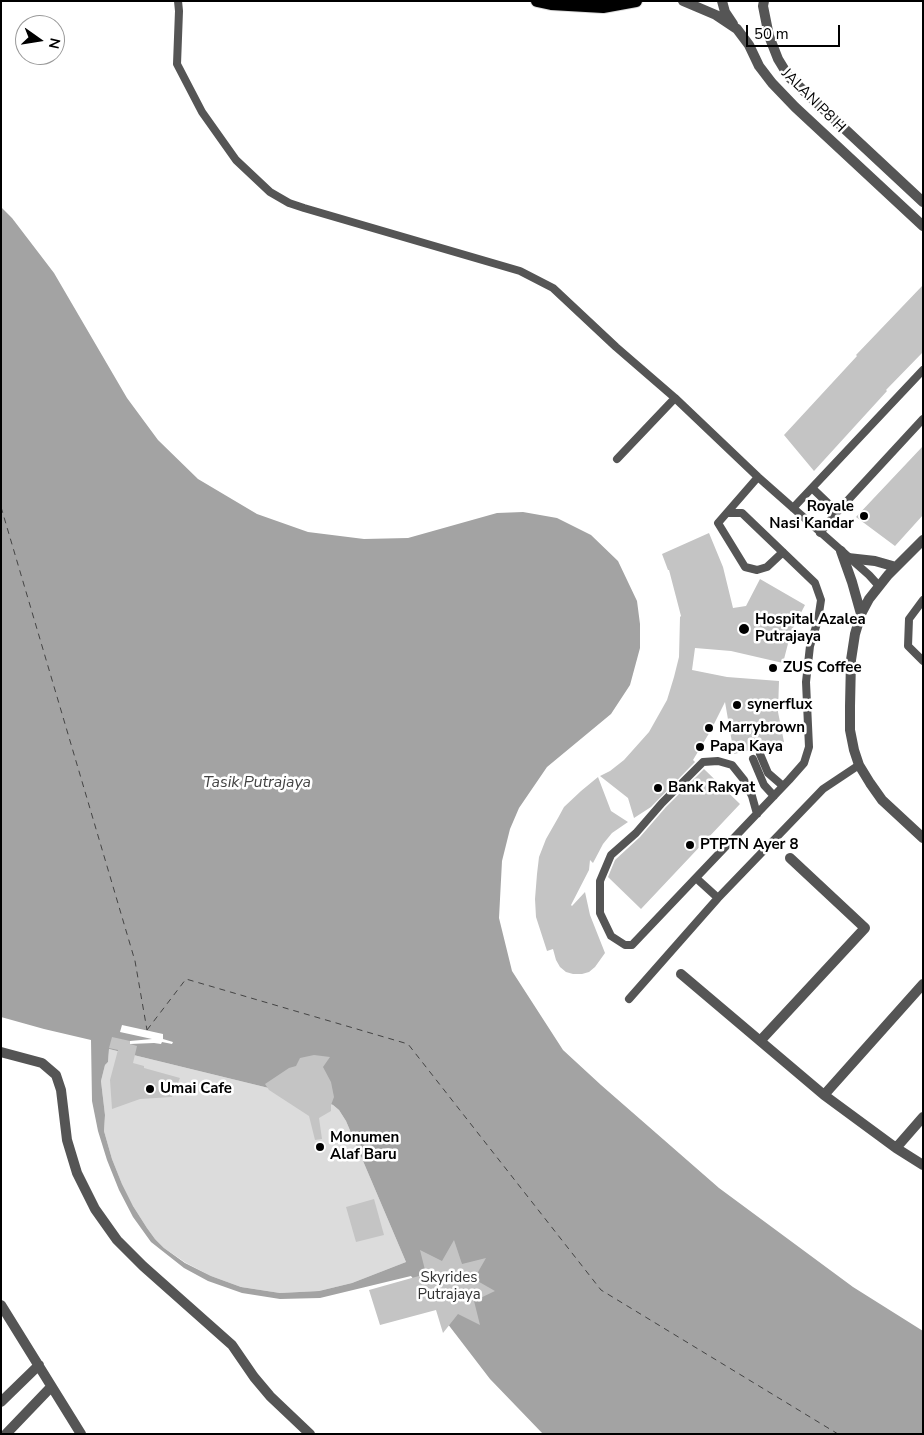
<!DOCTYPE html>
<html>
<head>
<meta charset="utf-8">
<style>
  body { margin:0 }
  #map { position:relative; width:924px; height:1435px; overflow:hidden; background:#fff; font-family:"Nunito Sans",sans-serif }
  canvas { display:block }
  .frame { position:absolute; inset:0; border:2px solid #000; pointer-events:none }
  .north { position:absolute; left:15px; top:15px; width:50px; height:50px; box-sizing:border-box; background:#fff; border:1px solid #999; border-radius:50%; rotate:103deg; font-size:14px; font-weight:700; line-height:20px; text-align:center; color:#000 }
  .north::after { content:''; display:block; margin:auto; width:18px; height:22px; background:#000; clip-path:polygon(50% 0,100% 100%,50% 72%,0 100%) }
  .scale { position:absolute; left:746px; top:25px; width:94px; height:22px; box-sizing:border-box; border:2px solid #000; border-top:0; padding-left:6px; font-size:15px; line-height:18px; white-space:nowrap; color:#000; -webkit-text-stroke:4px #fff; paint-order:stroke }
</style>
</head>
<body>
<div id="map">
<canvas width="924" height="1435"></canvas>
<div class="frame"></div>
<div class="north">N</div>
<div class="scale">50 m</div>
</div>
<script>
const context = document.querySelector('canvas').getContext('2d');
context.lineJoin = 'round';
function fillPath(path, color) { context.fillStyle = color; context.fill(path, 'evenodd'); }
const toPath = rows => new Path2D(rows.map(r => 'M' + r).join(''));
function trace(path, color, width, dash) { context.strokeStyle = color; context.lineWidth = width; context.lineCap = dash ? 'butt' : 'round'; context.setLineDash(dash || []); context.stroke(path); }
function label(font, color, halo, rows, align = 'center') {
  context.font = font + ' "Nunito Sans",sans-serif'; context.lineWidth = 5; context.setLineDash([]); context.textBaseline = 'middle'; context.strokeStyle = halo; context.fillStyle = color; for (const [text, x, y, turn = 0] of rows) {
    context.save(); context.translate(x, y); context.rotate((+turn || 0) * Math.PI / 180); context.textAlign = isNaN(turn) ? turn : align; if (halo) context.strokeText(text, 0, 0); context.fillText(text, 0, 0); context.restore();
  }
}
fillPath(toPath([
  [109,1049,326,1102,333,1105,339,1110,346,1121,406,1262,352,1283,319,1291,280,1293,241,1287,211,1276,186,1263,164,1248,155,1239,147,1228,133,1206,122,1184,112,1159,104,1131,105,1115,101,1081,105,1065,108,1062]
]), '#dcdcdc');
fillPath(toPath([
  [1,207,12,218,54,273,127,398,158,440,198,479,257,514,308,532,364,539,408,538,497,513,523,512,557,518,591,535,618,561,637,601,640,624,640,648,630,685,611,714,547,767,519,808,510,829,502,861,499,918,512,971,563,1050,601,1085,719,1188,853,1287,923,1331,923,1434,543,1434,490,1379,411,1276,320,1298,280,1299,242,1293,208,1281,184,1268,151,1242,133,1217,119,1190,107,1160,98,1131,92,1101,91,1040,44,1029,1,1017],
  [109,1049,326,1102,333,1105,339,1110,346,1121,406,1262,352,1283,319,1291,280,1293,241,1287,211,1276,185,1263,164,1248,155,1239,147,1228,133,1206,122,1184,112,1159,104,1131,105,1115,101,1081,105,1065,108,1062]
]), '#a3a3a3');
fillPath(toPath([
  [122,1025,163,1034,163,1039,173,1042,172,1044,162,1042,161,1044,154,1043,130,1044,130,1041,152,1039,120,1032]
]), '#fff');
trace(toPath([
  [1,507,135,961,147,1030],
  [147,1030,186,979,408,1044,601,1290,838,1434]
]), '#444', 1, [6, 5]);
fillPath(toPath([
  [923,285,923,352,886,390,887,391,814,471,784,435,857,356,856,355],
  [923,446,923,515,895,546,856,517],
  [709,533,723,567,733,608,746,606,760,579,805,605,791,632,783,663,731,651,695,648,692,670,727,677,779,681,778,712,784,742,734,754,725,702,711,730,693,760,695,762,651,807,634,818,628,798,600,776,610,771,624,760,649,732,667,700,674,677,679,657,680,617,681,616,669,570,668,570,662,554],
  [704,769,740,804,641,909,608,877,615,860,640,837,666,807],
  [598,777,611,811,628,822,612,833,603,844,593,863,590,860,589,870,571,905,572,906,585,892,590,915,605,953,595,967,589,972,582,974,573,974,566,972,560,967,556,960,553,949,547,951,536,917,535,899,537,874,539,857,546,839,558,818,564,807,581,791],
  [112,1037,130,1041,130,1044,137,1046,133,1063,144,1066,144,1068,180,1078,172,1097,140,1099,112,1109,110,1080,118,1050,109,1048],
  [314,1055,330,1057,323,1067,331,1082,334,1097,331,1105,331,1111,319,1118,322,1139,315,1140,309,1116,269,1090,265,1084,289,1068,296,1066,300,1058],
  [374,1199,384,1235,356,1242,346,1207],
  [454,1240,462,1264,486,1258,474,1279,495,1291,474,1301,480,1325,458,1314,443,1333,436,1310,380,1325,369,1290,426,1274,420,1250,442,1261]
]), '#c4c4c4');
const primary = toPath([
  [537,1,551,4,603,7,636,1]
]);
trace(primary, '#dbdbdb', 14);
trace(toPath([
  [178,1,179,11,177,64,202,112,236,160,270,192,289,203,304,208,520,271,553,288,616,347,675,398,758,477,869,575,879,586],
  [617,459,675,398],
  [758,477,718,523,745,567,757,570,767,567,783,552],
  [812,488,837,512],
  [793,508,923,370],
  [727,513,742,513,815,583,821,600,818,620,810,646,806,682,809,747,804,763,789,780,632,945,625,945,611,936,600,913,600,881,611,855,636,833,662,803,703,762,718,761,732,765,744,780,752,796,757,814],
  [820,533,837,512,923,419],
  [923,600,909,619,908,646,923,661],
  [760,754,768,773,783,786],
  [753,759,764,785,774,796],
  [696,878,718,898],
  [629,999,718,898,823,789,859,765]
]), '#555', 8);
trace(toPath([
  [681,974,824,1095,896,1148,923,1165],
  [761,1040,865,928,790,858],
  [1,1052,42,1063,56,1075,61,1090,67,1140,77,1173,95,1209,117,1240,143,1266,232,1345,254,1377,270,1396,310,1434],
  [824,1095,923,984],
  [896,1148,923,1117]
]), '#555', 10);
trace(toPath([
  [683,1,716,15,737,29,749,45,759,66,772,83,795,107,923,226],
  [722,1,725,12,733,24],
  [764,1,763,6,769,36,778,59,789,77,923,202],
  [923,540,888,575,869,599,861,614,855,634,851,660,850,706,850,730,854,750,859,765,870,783,882,800,923,838],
  [841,551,852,582,861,614],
  [848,558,875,561,896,567],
  [1,1305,81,1434],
  [1,1402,39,1365],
  [6,1434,51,1387]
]), '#555', 10);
trace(primary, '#000', 12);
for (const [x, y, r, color] of [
  [864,516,5,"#000"],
  [744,629,6,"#000"],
  [773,668,5,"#000"],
  [737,705,5,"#000"],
  [709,728,5,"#000"],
  [700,747,5,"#000"],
  [658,788,5,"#000"],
  [690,845,5,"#000"],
  [150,1089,5,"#000"],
  [320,1147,5,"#000"]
]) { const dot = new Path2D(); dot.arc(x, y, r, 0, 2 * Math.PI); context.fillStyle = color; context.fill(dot); trace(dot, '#fff', 2); }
label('15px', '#000', '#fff', [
  ["JALAN P8 H",813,101,45]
]);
label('bold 15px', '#000', '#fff', [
  ["Royale",854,507,"right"],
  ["Nasi Kandar",854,524,"right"],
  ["Hospital Azalea",755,620],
  ["Putrajaya",755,637],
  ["ZUS Coffee",783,668],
  ["synerflux",747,705],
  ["Marrybrown",719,728],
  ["Papa Kaya",710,747],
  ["Bank Rakyat",668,788],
  ["PTPTN Ayer 8",700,845],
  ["Umai Cafe",160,1089],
  ["Monumen",330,1138],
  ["Alaf Baru",330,1155]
], 'left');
label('15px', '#333', '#fff', [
  ["Skyrides",449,1278],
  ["Putrajaya",449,1295]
]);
label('italic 16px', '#444', '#fff', [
  ["Tasik Putrajaya",257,783]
]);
</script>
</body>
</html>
